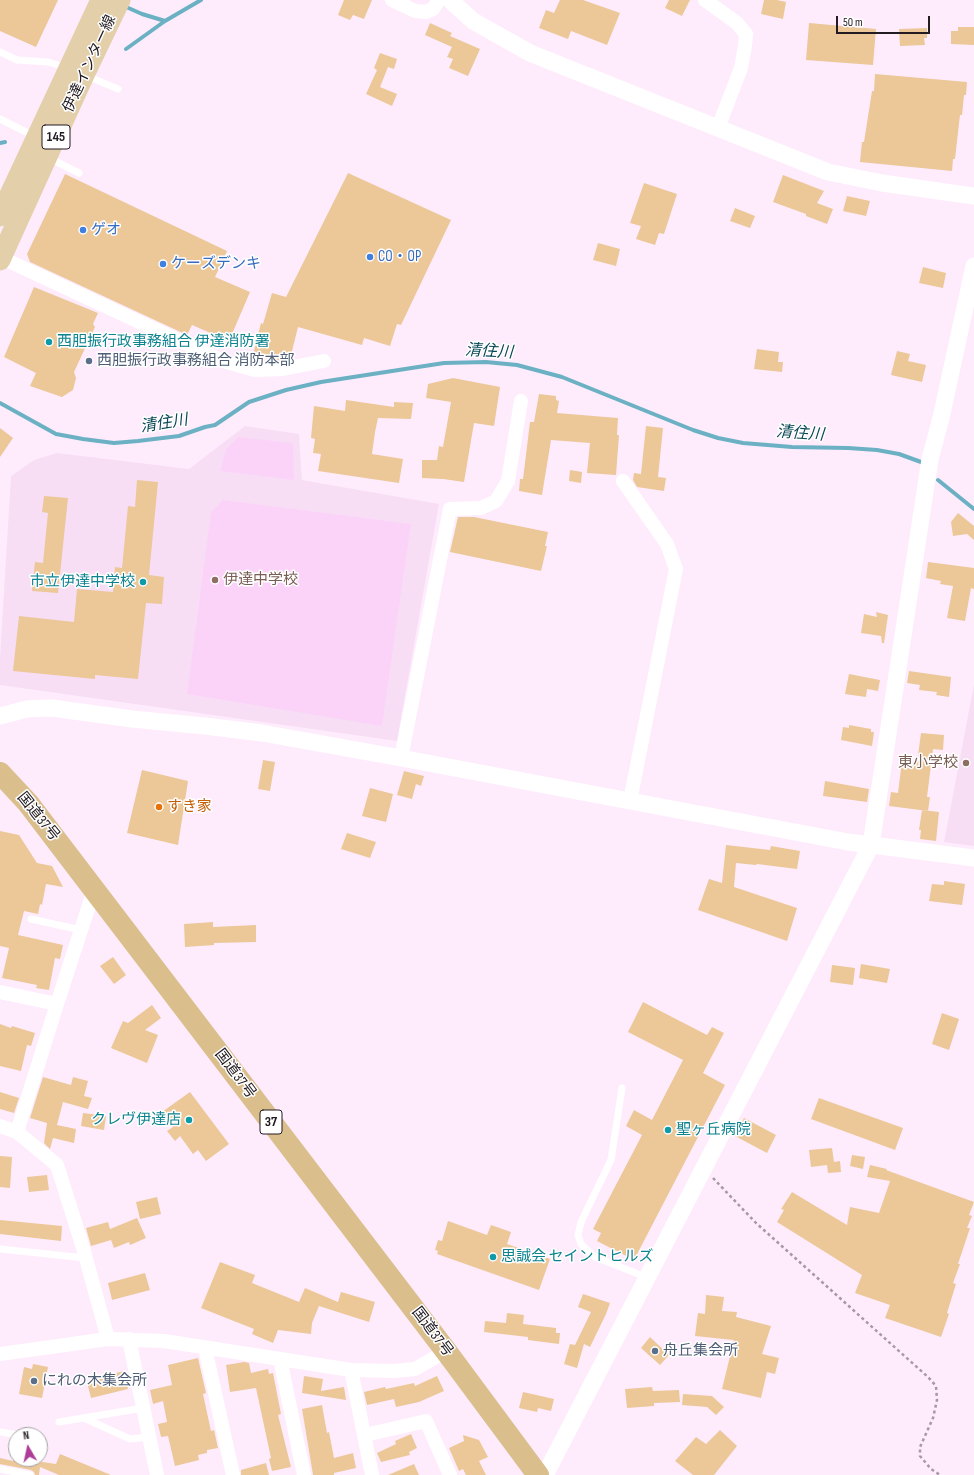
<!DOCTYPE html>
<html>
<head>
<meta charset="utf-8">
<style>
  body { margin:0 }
  #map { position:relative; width:974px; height:1475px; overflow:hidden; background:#feecfd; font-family:"Sofia Sans Condensed",sans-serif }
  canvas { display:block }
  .north { position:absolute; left:8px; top:1427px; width:40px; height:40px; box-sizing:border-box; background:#fff; border:1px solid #a7a4a6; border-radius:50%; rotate:351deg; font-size:11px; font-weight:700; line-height:16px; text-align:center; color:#221b21 }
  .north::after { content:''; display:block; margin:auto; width:14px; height:18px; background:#ad3d99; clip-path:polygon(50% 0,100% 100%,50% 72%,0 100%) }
  .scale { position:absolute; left:836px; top:16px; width:94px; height:18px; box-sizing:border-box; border:2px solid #221b21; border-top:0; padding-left:5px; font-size:12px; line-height:14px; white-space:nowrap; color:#221b21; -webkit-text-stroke:3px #fff; paint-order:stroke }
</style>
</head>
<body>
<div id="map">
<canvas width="974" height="1475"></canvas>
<div class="north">N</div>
<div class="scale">50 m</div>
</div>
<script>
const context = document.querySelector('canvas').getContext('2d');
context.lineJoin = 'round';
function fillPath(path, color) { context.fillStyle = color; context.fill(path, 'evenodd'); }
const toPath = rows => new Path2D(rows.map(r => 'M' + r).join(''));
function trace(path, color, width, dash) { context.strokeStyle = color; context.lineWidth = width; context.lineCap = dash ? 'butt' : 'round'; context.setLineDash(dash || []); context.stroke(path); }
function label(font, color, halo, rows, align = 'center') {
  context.font = font + ' "Sofia Sans Condensed","Noto Sans JP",sans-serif'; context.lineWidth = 3; context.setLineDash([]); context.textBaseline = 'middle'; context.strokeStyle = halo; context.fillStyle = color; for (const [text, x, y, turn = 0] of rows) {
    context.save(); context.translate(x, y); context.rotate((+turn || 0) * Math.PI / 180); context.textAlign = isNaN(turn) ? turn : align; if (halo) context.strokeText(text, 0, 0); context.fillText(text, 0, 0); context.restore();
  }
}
fillPath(toPath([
  [245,426,299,434,302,480,439,504,397,741,0,685,0,657,11,476,34,460,57,453,189,469],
  [974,684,974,846,944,842]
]), '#f7def5');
fillPath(toPath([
  [238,437,293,443,294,480,220,471,226,449],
  [223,500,411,524,382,726,187,694,211,512]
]), '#fbd3f9');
trace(toPath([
  [124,6,142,14,165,21,201,0],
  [126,49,165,21],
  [0,143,5,142],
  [0,403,56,434,83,439,114,443,138,441,179,436,205,427,215,425,249,402,286,390,321,382,444,363,486,362,517,365,562,377,693,430,718,438,743,443,792,447,848,448,877,450,899,454,921,462],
  [938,480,974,509]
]), '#6cb1c3', 4);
fillPath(toPath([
  [0,0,58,0,36,47,0,31],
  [344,0,372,0,364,19,353,15,350,20,338,15],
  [560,0,583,0,620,13,607,45,571,31,568,39,539,28,546,10,554,13],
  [669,0,690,0,682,16,665,8],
  [764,0,777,0,786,2,783,19,761,14],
  [430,23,452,33,450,36,480,49,468,76,449,68,453,59,447,57,452,47,425,35],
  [809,23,876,29,873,65,806,60],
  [958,27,974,27,974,45,951,44,951,31,958,31],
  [927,28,927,38,924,38,925,45,900,46,899,29],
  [380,53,397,59,394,69,388,67,380,87,397,94,392,106,366,94,377,70,374,68],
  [875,74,967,82,966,95,964,95,962,115,960,115,955,159,953,159,952,171,860,162,862,142,864,142,872,91,874,91],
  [348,173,451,220,401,325,397,324,390,346,364,338,362,345,298,327,290,359,275,361,253,355,261,323,263,324,272,293,286,297],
  [65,174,227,251,215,277,250,292,229,341,192,325,187,335,30,262,27,254],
  [783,175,824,191,817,203,833,209,827,224,806,216,806,214,773,202],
  [644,183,677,194,664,234,659,233,655,245,636,239,641,226,630,223],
  [847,196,870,201,866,216,843,211],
  [735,208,755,216,750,228,730,221],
  [598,243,620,249,616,266,593,260],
  [923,267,946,273,943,288,919,283],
  [34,287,98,313,93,324,95,327,74,372,76,378,73,390,62,397,30,386,36,373,4,357],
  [757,349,779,352,778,362,783,362,782,372,754,369],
  [897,351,910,354,908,361,926,365,922,382,891,375],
  [453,378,500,387,494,426,474,423,464,482,443,479,422,478,422,460,437,460,439,446,443,447,451,402,426,398,428,384],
  [539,394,556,396,556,400,559,401,557,413,618,418,617,435,619,435,616,475,587,473,590,443,551,440,542,495,519,491,520,479,523,479,530,422,534,422],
  [346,400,394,407,394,402,413,403,411,419,378,418,375,432,372,454,403,459,399,483,318,471,321,454,313,453,315,439,311,438,314,406,345,411],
  [646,426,663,428,658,477,666,478,664,491,637,487,633,480,634,473,641,474],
  [0,428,13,438,0,457],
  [570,470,582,472,581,483,569,481],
  [137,480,158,482,149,575,164,577,162,604,146,603,138,679,95,675,95,679,13,671,19,616,74,622,77,589,113,592,115,567,122,568,128,506,135,507],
  [44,496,68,498,58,593,32,591,35,562,43,563,48,513,42,512],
  [958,513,974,526,974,540,967,534,953,536,951,522],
  [458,517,474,517,548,532,545,546,547,546,541,571,450,552],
  [928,562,974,568,974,589,971,588,965,621,947,618,953,586,940,584,941,581,926,578],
  [876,612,888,615,884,643,882,643,881,636,861,633,864,614,877,617],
  [909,671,951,677,949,697,936,695,937,692,919,690,920,685,907,683],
  [849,674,880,680,878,691,867,689,866,697,845,694],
  [849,725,871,729,871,732,874,732,872,746,841,740,843,727,849,728],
  [921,733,944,735,943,750,933,749,927,797,930,797,928,811,889,806,891,792,898,793,902,761,917,763],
  [263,760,275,762,270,791,258,789],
  [142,770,188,781,178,845,127,833],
  [404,771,424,776,421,786,416,784,412,799,397,795],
  [825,781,869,789,867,802,823,796],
  [370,788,393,794,386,822,362,816],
  [922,810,939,812,936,841,920,839,921,830,919,830],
  [0,831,19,835,37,863,52,866,63,887,46,884,42,905,40,904,38,914,24,911,18,935,63,945,60,959,55,958,49,990,36,988,37,985,2,978,9,948,0,946],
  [347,833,376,842,370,858,341,849],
  [726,845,770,850,771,846,800,851,797,869,757,864,756,865,736,863,734,887,797,908,787,941,698,910,709,879,722,883],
  [944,881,965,884,962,905,929,901,932,884,944,885],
  [213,922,213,927,256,925,256,942,214,943,214,945,185,947,184,924],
  [113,957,126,975,114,984,100,966],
  [861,964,890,969,887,983,859,978],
  [832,965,855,968,853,985,830,982],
  [643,1002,707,1035,712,1027,724,1033,703,1073,725,1085,634,1260,597,1241,601,1233,593,1229,642,1135,626,1126,634,1110,652,1120,683,1060,628,1032],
  [152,1005,161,1018,145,1030,158,1035,147,1063,111,1048,123,1021,128,1023],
  [942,1013,959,1019,949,1050,932,1044],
  [0,1024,11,1028,12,1026,35,1033,31,1046,27,1045,21,1071,0,1066],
  [43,1077,71,1085,73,1077,88,1081,84,1096,92,1098,88,1109,63,1102,57,1125,76,1129,74,1143,53,1138,50,1149,44,1143,47,1123,30,1118],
  [0,1092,19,1098,14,1113,0,1109],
  [190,1092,229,1144,206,1161,198,1150,193,1154,180,1136,175,1141,167,1131,173,1127,162,1112],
  [819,1098,903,1128,895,1150,811,1119],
  [83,1113,106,1116,104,1130,81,1126],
  [744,1118,776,1135,767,1153,735,1136],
  [832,1148,834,1162,840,1161,841,1172,828,1173,827,1165,811,1167,809,1150],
  [852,1155,865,1157,863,1169,850,1166],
  [0,1156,12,1157,10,1188,0,1187],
  [870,1165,887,1169,886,1170,974,1202,969,1215,972,1216,967,1228,970,1228,958,1264,960,1264,953,1283,956,1284,947,1313,949,1314,941,1337,885,1318,890,1305,855,1293,862,1275,777,1222,784,1210,781,1209,792,1192,847,1225,850,1207,879,1213,890,1181,867,1177],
  [47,1175,49,1190,29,1192,27,1177],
  [157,1197,161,1214,140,1219,136,1202],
  [137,1218,146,1238,130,1245,129,1242,114,1248,111,1240,91,1246,86,1228,108,1222,110,1229],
  [0,1220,62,1226,61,1241,0,1234],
  [448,1221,487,1235,491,1225,511,1232,507,1244,550,1259,539,1290,437,1254,438,1251,435,1250,438,1240,442,1241],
  [220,1262,255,1275,252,1283,299,1302,305,1288,338,1302,341,1292,375,1302,369,1322,319,1306,312,1323,311,1334,278,1330,273,1343,252,1334,254,1329,201,1308],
  [145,1273,150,1290,112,1300,108,1283],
  [583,1294,610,1303,606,1314,590,1347,584,1344,577,1368,564,1364,570,1344,575,1345,591,1312,578,1307],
  [706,1295,724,1297,722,1311,737,1312,736,1317,771,1326,762,1354,779,1358,775,1374,767,1372,761,1398,722,1389,734,1340,695,1336,698,1313,705,1314],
  [507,1313,524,1315,523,1324,556,1328,556,1333,560,1333,559,1344,528,1340,528,1337,484,1332,485,1321,506,1323],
  [650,1337,669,1355,660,1365,641,1348],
  [198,1358,206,1393,203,1394,211,1431,214,1430,218,1448,207,1450,207,1453,198,1455,199,1460,175,1466,168,1436,161,1437,158,1424,167,1422,163,1401,153,1404,150,1390,172,1385,168,1365],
  [244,1362,249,1363,251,1373,268,1369,269,1374,273,1373,281,1414,278,1415,291,1467,272,1471,269,1459,271,1458,256,1388,230,1392,226,1365],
  [33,1364,48,1367,42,1398,19,1394,24,1367,32,1369],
  [124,1371,128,1389,91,1398,87,1382,113,1376,112,1374],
  [304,1376,323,1379,321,1391,344,1387,346,1400,302,1393],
  [437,1376,444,1391,419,1402,396,1407,394,1399,367,1405,364,1392,385,1387,386,1389,414,1383,415,1386],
  [652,1387,653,1391,679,1390,680,1402,654,1403,654,1406,627,1408,625,1389],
  [523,1392,554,1399,551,1411,538,1408,537,1412,519,1408],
  [683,1394,712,1396,724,1407,716,1415,707,1407,682,1405],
  [322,1405,327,1433,329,1432,334,1458,353,1453,356,1468,334,1473,334,1475,313,1475,302,1409],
  [720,1430,737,1446,714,1475,693,1475,675,1461,696,1437,706,1444],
  [411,1434,417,1448,409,1452,410,1455,381,1462,377,1453,396,1444,395,1441],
  [463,1435,479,1440,488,1457,479,1461,486,1475,466,1475,463,1469,459,1471,449,1448,464,1441],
  [60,1454,111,1475,59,1475,40,1467,39,1475,35,1475,34,1472,31,1470,0,1464,0,1458,13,1461,13,1459,22,1459,56,1464],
  [266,1463,269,1475,241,1475,241,1470],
  [414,1464,419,1475,388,1475]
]), '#ecc798');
trace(toPath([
  [713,1178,756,1223,928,1377,936,1386,937,1400,933,1418,920,1447,920,1456,931,1469,940,1475]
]), '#a698a5', 2.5, [3, 3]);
trace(toPath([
  [0,52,17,60,48,62,68,68],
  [87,76,118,89],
  [0,119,36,137],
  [49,158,79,173],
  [31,919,81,930],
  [622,1088,611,1160,581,1222,578,1235,581,1244,595,1257,646,1277],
  [0,1249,85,1258],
  [84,1418,130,1439,149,1437],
  [59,1422,143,1408],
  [0,1432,18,1435],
  [0,1469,30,1475]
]), '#fff', 7);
trace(toPath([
  [392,0,415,11,426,12,433,9,439,0],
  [705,0,737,23,746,34,745,46,741,68,718,128],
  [0,257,223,361,255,370,283,369,324,361],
  [623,481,667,544,676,569,630,801],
  [401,758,450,509,481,508,496,501,508,481,521,401],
  [0,992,57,1004],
  [0,1126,17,1132,57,1165,84,1251,108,1339],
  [17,1132,57,1004,94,890],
  [129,1339,157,1475],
  [205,1348,233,1475],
  [0,1354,108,1339,164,1341,351,1370,394,1371,415,1369,446,1351],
  [280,1359,304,1475],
  [351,1370,372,1475],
  [365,1435,426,1421,450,1475]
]), '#fff', 14);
trace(toPath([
  [450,0,473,21,530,53,828,172,882,183,974,196],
  [0,716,27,709,52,708,132,719,205,726,262,733,401,758,848,842,974,858],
  [545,1475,871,845,930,459,941,418,974,266]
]), '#fff', 17);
trace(toPath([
  [0,216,101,0],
  [0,260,84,75,120,0]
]), '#e3cfa9', 21);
trace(toPath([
  [0,773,28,803,73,862,446,1351,538,1475]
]), '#dabf8c', 22);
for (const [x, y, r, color] of [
  [83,230,4,"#3f7fe0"],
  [370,257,4,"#3f7fe0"],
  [163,264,4,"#3f7fe0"],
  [49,342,4,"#0f9aa8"],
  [89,361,4,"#5c6f8a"],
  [215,580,4,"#8d6e63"],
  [143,582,4,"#0f9aa8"],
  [966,763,4,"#8d6e63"],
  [159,807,4,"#e8710a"],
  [189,1120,4,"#0f9aa8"],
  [668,1130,4,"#0f9aa8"],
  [493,1257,4,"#0f9aa8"],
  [655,1351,4,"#5c6f8a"],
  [34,1381,4,"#5c6f8a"]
]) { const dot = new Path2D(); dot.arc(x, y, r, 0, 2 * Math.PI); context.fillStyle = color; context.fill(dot); trace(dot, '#fff', 1.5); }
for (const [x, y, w] of [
  [56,137,28],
  [271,1122,22]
]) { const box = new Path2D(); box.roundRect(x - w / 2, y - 12, w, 24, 3); context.fillStyle = '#fff'; context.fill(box); trace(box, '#221b21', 1); }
label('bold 14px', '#221b21', null, [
  ["145",56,137],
  ["37",271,1122]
]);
label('15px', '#221b21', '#fff', [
  ["伊達インター線",90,64,-65],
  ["国道37号",38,817,51],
  ["国道37号",235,1074,53],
  ["国道37号",432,1332,53]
]);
label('15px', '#366cbe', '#fff', [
  ["ゲオ",91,230],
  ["CO・OP",378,257],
  ["ケーズデンキ",171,264]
], 'left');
label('15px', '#0d838f', '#fff', [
  ["西胆振行政事務組合 伊達消防署",57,342],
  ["市立伊達中学校",135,582,"right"],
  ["クレヴ伊達店",181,1120,"right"],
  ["聖ヶ丘病院",676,1130],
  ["思誠会 セイントヒルズ",501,1257]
], 'left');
label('15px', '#4e5e75', '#fff', [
  ["西胆振行政事務組合 消防本部",97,361],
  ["舟丘集会所",663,1351],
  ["にれの木集会所",42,1381]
], 'left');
label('15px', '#785e54', '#fff', [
  ["伊達中学校",223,580],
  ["東小学校",958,763,"right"]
], 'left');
label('15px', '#c56008', '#fff', [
  ["すき家",167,807]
], 'left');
label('italic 16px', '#094856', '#fff', [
  ["清住川",489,352,3],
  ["清住川",164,424,-9],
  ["清住川",800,434,4]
]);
</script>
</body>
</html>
